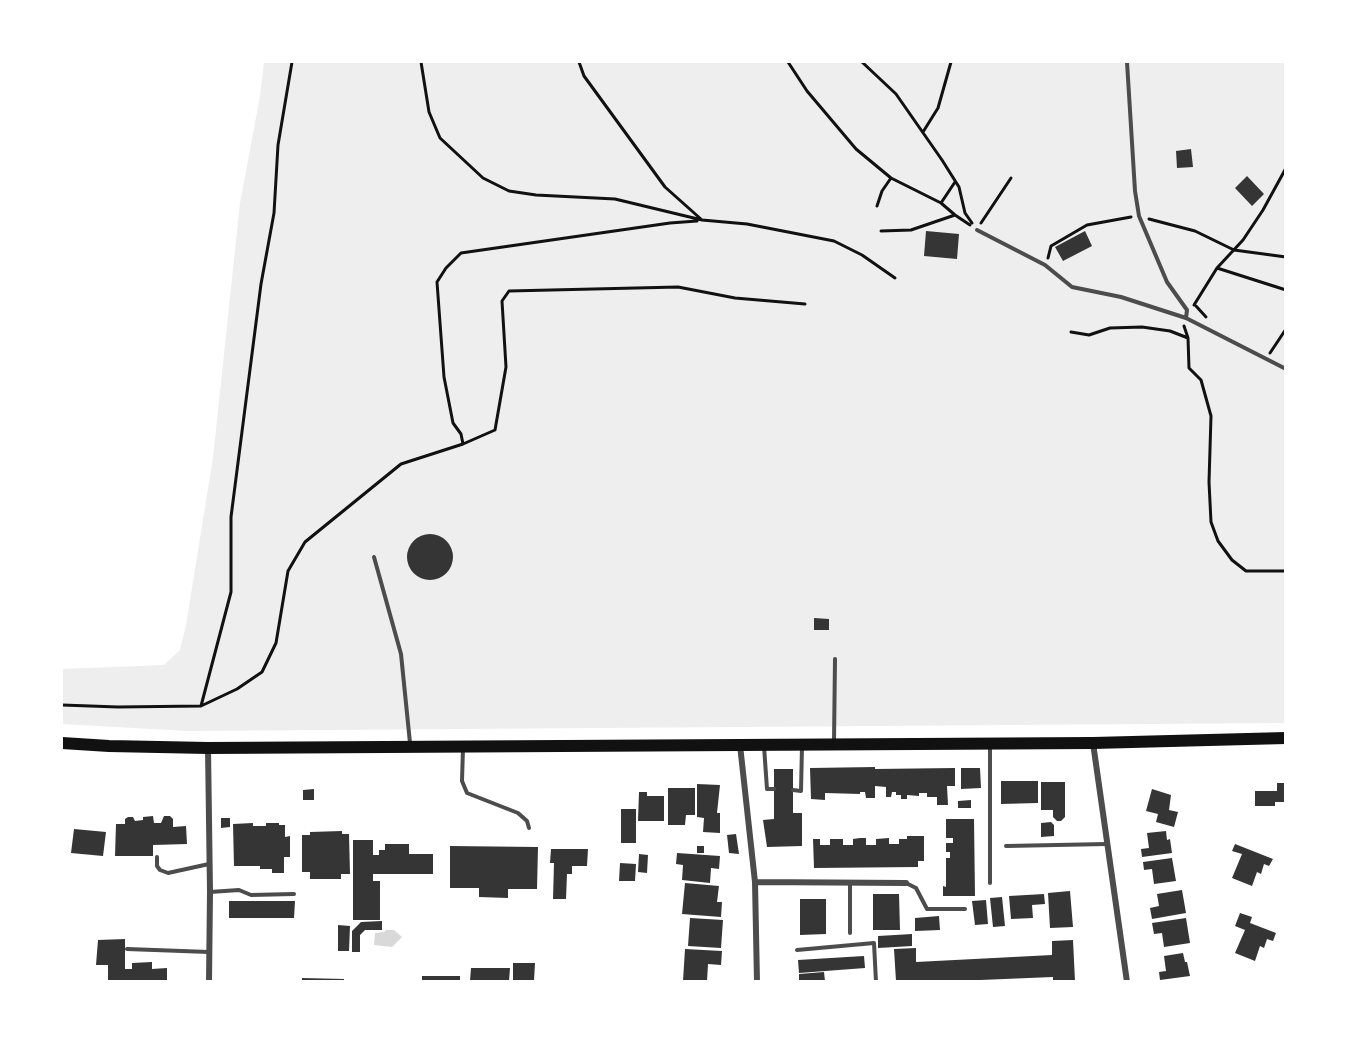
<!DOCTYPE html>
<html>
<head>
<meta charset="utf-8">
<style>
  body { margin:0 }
  #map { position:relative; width:1347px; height:1043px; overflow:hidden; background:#fff; font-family:"PT Serif",serif }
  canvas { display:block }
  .frame { position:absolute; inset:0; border:63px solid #fff; pointer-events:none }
</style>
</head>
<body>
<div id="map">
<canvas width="1347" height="1043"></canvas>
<div class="frame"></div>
</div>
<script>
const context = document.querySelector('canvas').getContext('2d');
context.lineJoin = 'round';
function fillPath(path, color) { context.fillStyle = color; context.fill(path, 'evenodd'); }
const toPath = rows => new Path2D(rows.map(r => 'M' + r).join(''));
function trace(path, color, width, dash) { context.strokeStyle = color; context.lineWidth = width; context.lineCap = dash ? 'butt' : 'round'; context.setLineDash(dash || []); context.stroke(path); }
fillPath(toPath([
  [264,62,1285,62,1285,723,188,731,62,724,62,669,164,665,180,650,186,625,213,458,240,203,260,96]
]), '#eee');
fillPath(toPath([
  [386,930,394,930,402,937,392,947,374,945,375,933,384,932]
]), '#d9d9d9');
fillPath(toPath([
  [1191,149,1193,167,1177,168,1176,151],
  [1247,176,1264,194,1252,206,1235,188],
  [926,231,959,234,957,259,924,256],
  [1085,231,1092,246,1063,261,1055,247],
  '407 557a23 23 0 1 1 46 0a23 23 0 1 1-46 0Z',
  [814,618,829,619,829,630,814,630],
  [875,767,875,769,955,768,955,786,947,786,948,805,937,805,937,797,927,797,927,793,919,793,919,796,907,795,907,799,901,799,901,795,896,795,896,792,892,792,891,797,886,797,886,787,875,786,875,798,866,798,865,792,860,792,860,794,825,793,825,800,811,799,810,768],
  [961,768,980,768,981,788,961,789],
  [774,769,793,769,793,813,802,813,802,846,767,847,763,820,774,819],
  [1001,781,1038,781,1038,803,1001,804],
  [1041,782,1065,782,1065,817,1061,821,1057,821,1053,817,1053,810,1041,810],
  [1277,783,1286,783,1286,802,1275,802,1275,806,1255,806,1255,791,1277,791],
  [697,784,720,785,717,813,720,813,720,833,703,832,704,818,697,817],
  [668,788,695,788,695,815,686,815,685,825,668,825],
  [314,789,314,800,303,800,303,790],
  [1152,789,1171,795,1169,810,1178,812,1174,827,1156,822,1158,814,1146,811],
  [639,792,647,792,647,796,664,796,664,821,638,821],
  [971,800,971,808,958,808,958,801],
  [621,809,636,809,636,843,621,843],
  [153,816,154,823,161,823,164,816,170,816,173,819,173,827,186,826,187,844,153,845,153,856,115,856,116,824,125,824,125,819,128,817,133,817,135,821,143,820,143,817],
  [221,818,230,818,230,827,221,828],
  [946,819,974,819,975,896,943,896,943,886,946,887,946,858,950,858,950,852,946,852,946,843,953,843,953,838,946,838],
  [1051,822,1054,825,1054,836,1041,837,1041,823],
  [253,823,253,826,266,826,266,823,279,823,279,825,285,825,285,837,290,836,290,857,284,857,284,873,272,873,272,869,260,869,260,866,234,866,233,824],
  [74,829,106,832,103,856,71,853],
  [342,831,342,834,349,834,350,874,341,874,341,879,310,879,310,872,302,872,302,835,310,835,310,832],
  [1166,831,1167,840,1170,839,1172,853,1142,857,1141,849,1149,848,1147,833],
  [736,834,739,854,729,853,727,835],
  [907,836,924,836,924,861,918,861,918,867,814,868,813,839,820,839,820,845,830,845,830,839,843,839,843,845,853,845,853,839,860,838,866,838,866,845,876,845,876,839,889,838,889,844,899,844,899,839,907,839],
  [353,840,373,840,373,855,379,855,379,850,385,850,385,844,409,844,409,854,433,854,433,874,373,874,373,881,380,881,380,920,353,920],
  [1235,844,1273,859,1269,866,1264,864,1261,874,1257,872,1252,886,1232,878,1242,854,1232,851],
  [450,846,538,847,537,889,508,889,508,898,479,897,479,888,450,888],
  [697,846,704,846,704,853,697,853],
  [551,849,588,849,587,866,572,866,572,874,567,874,566,899,553,899,554,863,550,863],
  [677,853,720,856,719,869,711,868,710,883,682,880,683,865,676,864],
  [639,854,648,855,647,873,638,872],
  [1172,858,1176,881,1154,884,1152,869,1144,870,1143,862],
  [620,863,636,864,635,881,619,881],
  [685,883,719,886,717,902,722,902,721,917,682,914],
  [1182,890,1186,913,1152,919,1150,908,1159,906,1157,894],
  [1070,891,1073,927,1050,928,1048,893],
  [873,894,899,894,900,930,873,930],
  [1044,894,1045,904,1032,905,1033,918,1011,919,1009,896],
  [1002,897,1005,926,993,927,990,898],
  [800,899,826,899,826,934,800,935],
  [986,900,988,924,975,925,972,901],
  [229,901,295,901,294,918,229,918],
  [1240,913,1252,917,1250,923,1276,933,1273,941,1267,939,1264,948,1260,946,1255,961,1235,953,1245,930,1235,926],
  [939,916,940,930,915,931,915,918],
  [690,918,723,920,721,948,688,946],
  [1186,918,1190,943,1164,947,1162,933,1154,934,1152,923],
  [382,921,382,930,365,930,360,935,360,952,352,952,352,931,361,922],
  [338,925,350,926,349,951,338,951],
  [912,934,912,946,878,948,878,936],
  [125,939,125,969,132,969,132,963,152,962,152,969,167,968,167,981,108,981,108,965,96,965,98,940],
  [1073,940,1075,981,1053,981,1053,977,956,981,896,981,894,949,916,948,916,962,1052,955,1052,941],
  [685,949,722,951,721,965,708,964,707,981,683,981],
  [1183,953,1185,962,1187,962,1190,976,1160,980,1159,972,1166,971,1164,956],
  [864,956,865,968,799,973,798,960],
  [513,963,535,963,534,981,513,981],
  [471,968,510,968,509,981,470,981],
  [824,972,825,981,799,981,799,974],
  [422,976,460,976,460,981,422,981],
  [302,978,344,979,344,981,302,981]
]), '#353535');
trace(toPath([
  [421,62,429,112,440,138,483,178,509,191,536,195,615,199,702,220,747,224,834,241,862,255,895,278],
  [579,62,584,76,665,187,702,220],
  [788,62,807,91,856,149,891,178,941,203,955,215,970,225],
  [862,62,896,94,942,160,959,187,965,213,972,223],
  [923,132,938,108,951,62],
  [941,203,955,182],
  [877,206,882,191,891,178],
  [1149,219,1195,231,1234,250,1286,257],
  [981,223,1011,178],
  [881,231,911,230,955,215],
  [1048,258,1051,246,1087,225,1131,217],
  [1217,268,1286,290],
  [1194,305,1217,268,1243,240,1263,210,1286,168],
  [1196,306,1206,317],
  [1184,326,1188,338,1189,368,1201,380,1211,416,1209,482,1211,522,1218,541,1232,560,1246,571,1286,571],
  [1071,332,1089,335,1110,328,1142,327,1170,331,1188,338],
  [1270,353,1286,329],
  [463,444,461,434,453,423,444,377,437,282,446,268,461,253,670,223,697,221],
  [62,705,118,707,201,706,237,689,262,672,276,643,288,571,305,542,401,464,463,444,495,430,506,367,502,301,509,291,678,287,735,298,805,304],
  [201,706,231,592,231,517,261,284,274,213,278,145,292,62]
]), '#111', 3);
trace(toPath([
  [1127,62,1135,191,1139,216,1167,282,1187,310,1186,318],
  [977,230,1045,265,1072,287,1121,297,1186,318,1286,369],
  [374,557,401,654,410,743],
  [834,742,835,659],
  [764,746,767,789,774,789],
  [463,748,462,781,467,793,518,813,527,821,529,828],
  [793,790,801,791,802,746],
  [1006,846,1107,844],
  [157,857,157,866,160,870,168,873,209,864],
  [906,883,916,888,927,909,965,909],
  [990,883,990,745],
  [210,892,239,890,251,895,294,894],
  [850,933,850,883],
  [127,949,209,952],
  [797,950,874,943,876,982]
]), '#4c4c4c', 4);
trace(toPath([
  [1093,743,1127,982],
  [740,745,755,882,757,982],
  [208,748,210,892,209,982],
  [755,882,906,883]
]), '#4c4c4c', 6);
trace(toPath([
  [62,743,109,746,208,748,1093,743,1286,738]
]), '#111', 12);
</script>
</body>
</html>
